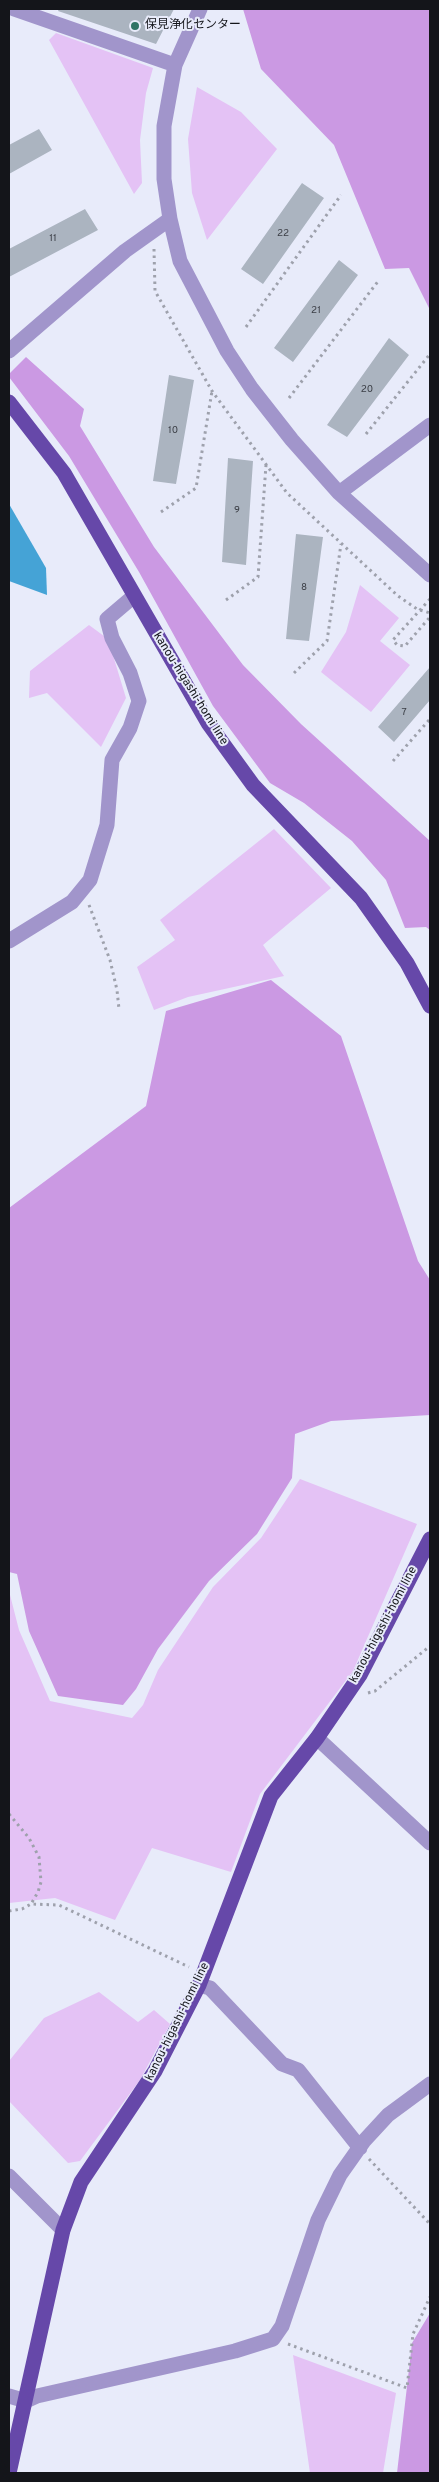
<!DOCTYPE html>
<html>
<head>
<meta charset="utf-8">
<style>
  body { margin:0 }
  #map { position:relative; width:439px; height:2482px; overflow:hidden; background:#e8ebfa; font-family:Overpass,sans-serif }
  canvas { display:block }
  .frame { position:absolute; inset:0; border:10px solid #14151a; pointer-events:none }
</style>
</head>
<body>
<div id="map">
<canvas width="439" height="2482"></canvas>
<div class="frame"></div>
</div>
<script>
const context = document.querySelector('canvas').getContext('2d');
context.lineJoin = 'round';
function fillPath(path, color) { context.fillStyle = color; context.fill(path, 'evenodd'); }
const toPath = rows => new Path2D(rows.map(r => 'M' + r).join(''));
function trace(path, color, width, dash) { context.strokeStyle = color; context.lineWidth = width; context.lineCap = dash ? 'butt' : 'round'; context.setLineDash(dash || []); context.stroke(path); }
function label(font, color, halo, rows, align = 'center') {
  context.font = font + ' Overpass,"Noto Sans JP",sans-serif'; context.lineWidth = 4; context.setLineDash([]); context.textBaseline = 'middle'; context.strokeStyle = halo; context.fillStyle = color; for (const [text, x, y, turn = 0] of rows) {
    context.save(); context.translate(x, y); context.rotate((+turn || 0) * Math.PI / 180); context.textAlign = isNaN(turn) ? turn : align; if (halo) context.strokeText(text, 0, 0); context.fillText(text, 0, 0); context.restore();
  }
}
fillPath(toPath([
  [56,33,153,68,146,93,140,140,142,183,134,194,49,40],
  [197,87,241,112,277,149,207,240,192,193,188,139],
  [360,585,399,618,380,641,410,665,371,712,321,672,346,632],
  [89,625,108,639,126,698,101,747,47,693,29,698,30,671],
  [274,829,331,888,263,945,284,976,188,997,154,1010,137,967,175,940,160,920],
  [300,1479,417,1524,353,1671,260,1794,231,1872,152,1848,115,1920,55,1898,9,1903,9,1591,19,1630,50,1701,132,1718,143,1705,158,1670,213,1587,261,1538],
  [99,1992,138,2022,154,2010,170,2024,140,2080,80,2161,68,2163,9,2101,9,2061,44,2018],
  [293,2355,396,2393,383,2473,310,2473]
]), '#e4c2f5');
fillPath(toPath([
  [243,9,430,9,430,310,409,268,385,269,334,145,261,69],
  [26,357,84,409,80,426,154,547,243,665,301,724,430,841,430,930,426,927,405,928,386,880,352,841,304,803,270,783,213,706,139,572,69,456,9,377,9,374],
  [271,980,341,1036,418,1261,430,1280,430,1415,331,1421,295,1434,292,1478,257,1534,209,1581,158,1649,136,1689,123,1705,58,1696,29,1631,17,1574,9,1572,9,1208,146,1106,166,1011],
  [430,2313,430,2473,397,2473,412,2343]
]), '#cb99e3');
fillPath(toPath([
  [9,504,46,568,47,595,9,581]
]), '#45a3d6');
fillPath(toPath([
  [59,9,174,9,156,44,58,11],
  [39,129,52,150,9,174,9,145],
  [302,183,324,198,263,284,241,269],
  [85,209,98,230,9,277,9,249],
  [339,260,358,275,293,362,274,348],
  [389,338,409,355,347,437,327,425],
  [169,375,194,380,176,484,153,481],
  [228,458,253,461,246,565,222,562],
  [296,534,323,537,309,641,286,639],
  [430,667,430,700,394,742,378,727]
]), '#abb4c0');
trace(toPath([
  [154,249,155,291,212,391,287,493,398,596,417,609,430,613],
  [246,327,341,195],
  [289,398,379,280],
  [366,434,430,354],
  [161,512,196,488,212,391],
  [226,600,258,577,266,465],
  [294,673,327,641,341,544],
  [393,761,430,719],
  [89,905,110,960,117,990,119,1009],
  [368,1693,375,1691,430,1646],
  [9,1814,29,1838,39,1857,41,1882,38,1892,31,1904],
  [9,1911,22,1909,31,1904,59,1905,189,1967],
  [369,2159,430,2224],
  [288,2344,407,2388,413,2334,430,2297]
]), '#9ea1ac', 3, [2.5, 4]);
trace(toPath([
  [14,9,175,65],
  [200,9,175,65,164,126,164,179,170,219,180,261,227,351,252,389,292,440,339,493,430,575],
  [9,351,125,251,170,219],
  [339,493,430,425],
  [9,941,72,902,90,880,107,825,112,760,130,728,139,701,130,673,112,638,107,619,134,596],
  [317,1738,430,1843],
  [199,1985,210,1988,282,2064,298,2070,360,2148],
  [9,2176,63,2230],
  [9,2396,26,2401,37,2396,235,2351,273,2339,282,2326,318,2220,340,2175,364,2141,388,2115,430,2084]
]), '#a195cb', 15);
trace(toPath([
  [9,402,64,473,208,723,253,785,361,898,407,963,430,1006],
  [9,2473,63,2230,81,2182,155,2071,199,1985,271,1796,317,1738,360,1675,430,1539]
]), '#6648a9', 15);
trace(toPath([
  [430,599,393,640,397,645,405,646,430,617]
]), '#9ea1ac', 3, [2.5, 4]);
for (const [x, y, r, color] of [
  [135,26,5,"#2f7365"]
]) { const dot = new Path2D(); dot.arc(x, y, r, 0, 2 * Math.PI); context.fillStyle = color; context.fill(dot); trace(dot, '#e8ebfa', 2); }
label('10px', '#3a3d44', null, [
  ["22",283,234],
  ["11",53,239],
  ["21",316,311],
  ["20",367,390],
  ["10",173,431],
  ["9",237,511],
  ["8",304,588],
  ["7",404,713]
]);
label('12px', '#14151a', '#e8ebfa', [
  ["保見浄化センター",145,26]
], 'left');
label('12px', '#14151a', '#e8ebfa', [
  ["kanou-higashi-homi line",190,689,58],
  ["kanou-higashi-homi line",384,1625,-62],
  ["kanou-higashi-homi line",178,2022,-64]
]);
</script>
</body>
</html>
